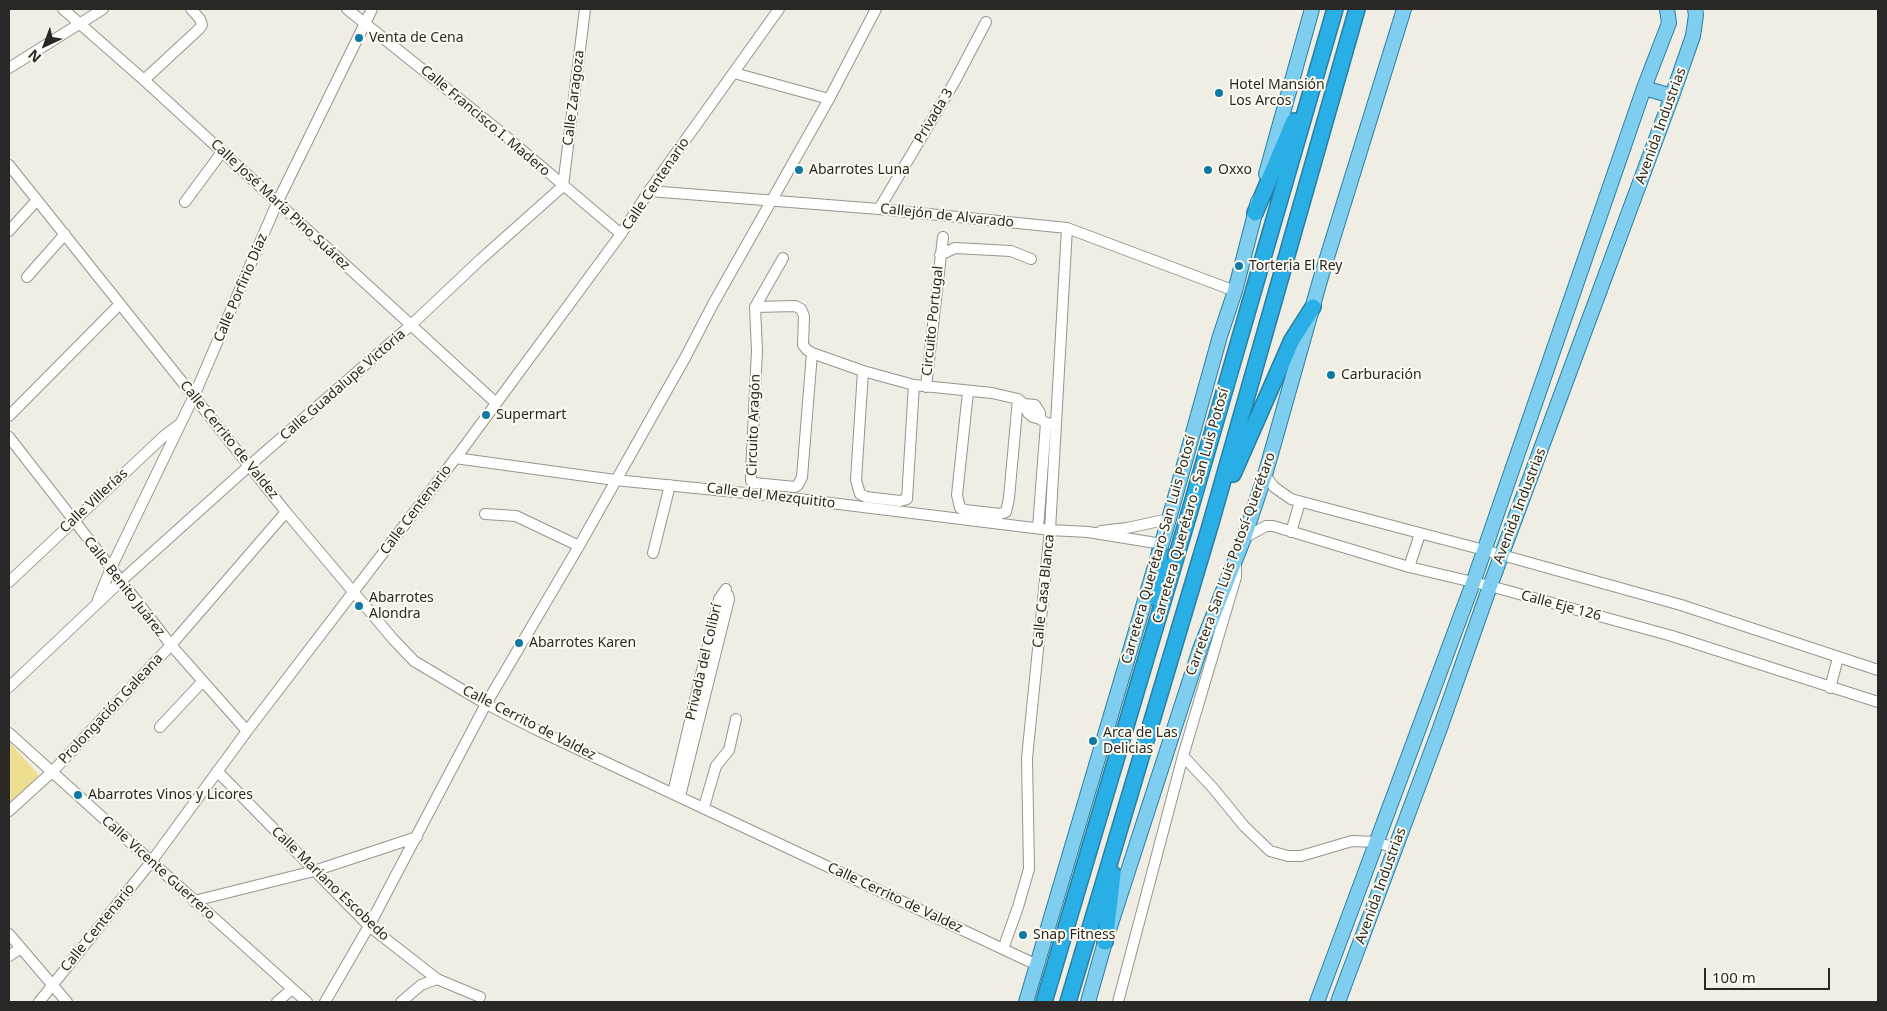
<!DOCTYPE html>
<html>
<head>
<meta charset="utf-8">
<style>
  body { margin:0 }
  #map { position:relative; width:1887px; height:1011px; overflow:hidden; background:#f0eee4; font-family:"Noto Sans",sans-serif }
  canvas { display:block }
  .frame { position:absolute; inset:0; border:10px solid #292824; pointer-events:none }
  .north { position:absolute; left:20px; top:20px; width:50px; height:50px; -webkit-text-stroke:4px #fdfbf1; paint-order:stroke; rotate:223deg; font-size:14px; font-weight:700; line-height:20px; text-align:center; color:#292824 }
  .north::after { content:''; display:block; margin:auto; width:18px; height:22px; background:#292824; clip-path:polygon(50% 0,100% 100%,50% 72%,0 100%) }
  .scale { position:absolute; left:1704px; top:968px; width:126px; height:22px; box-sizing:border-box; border:2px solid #292824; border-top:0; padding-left:6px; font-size:15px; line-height:18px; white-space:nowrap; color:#292824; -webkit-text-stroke:4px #fdfbf1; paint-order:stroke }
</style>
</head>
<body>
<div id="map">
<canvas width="1887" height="1011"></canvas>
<div class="frame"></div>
<div class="north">N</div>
<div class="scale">100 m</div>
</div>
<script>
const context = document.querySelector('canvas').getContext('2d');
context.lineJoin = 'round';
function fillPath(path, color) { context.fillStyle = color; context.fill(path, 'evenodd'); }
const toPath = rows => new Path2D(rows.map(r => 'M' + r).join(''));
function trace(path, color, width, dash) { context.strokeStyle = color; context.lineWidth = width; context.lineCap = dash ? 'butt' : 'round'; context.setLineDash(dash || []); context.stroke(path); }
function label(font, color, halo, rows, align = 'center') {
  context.font = font + ' "Noto Sans",sans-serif'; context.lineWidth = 4; context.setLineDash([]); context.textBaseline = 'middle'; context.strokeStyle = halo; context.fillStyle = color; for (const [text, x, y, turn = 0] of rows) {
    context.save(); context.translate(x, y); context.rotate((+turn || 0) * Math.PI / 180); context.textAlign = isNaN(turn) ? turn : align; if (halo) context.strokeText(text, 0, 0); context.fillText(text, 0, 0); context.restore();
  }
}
fillPath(toPath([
  [9,742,39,775,9,804]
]), '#edde90');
const minor = toPath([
  [63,9,144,80,496,403],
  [347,9,503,134,621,234],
  [9,68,103,9],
  [734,73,829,99],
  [144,80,199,29,202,25,200,19,191,9],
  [9,165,286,512,393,639,414,661,486,704,535,729,1037,965],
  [649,191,879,209,1067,228,1235,291],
  [185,202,222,152],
  [879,209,955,81,986,22],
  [9,231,37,200],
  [940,255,955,248,1011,251,1031,259],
  [783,258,755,307,757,351,751,472,751,481,754,483,795,487,798,485,802,477,812,353],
  [27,277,65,234],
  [755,307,795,306,801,309,804,316,803,345,807,350,812,353,863,371,914,385,992,393,1018,399,1024,404,1028,413,1033,417,1040,419,1046,423,1055,424],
  [863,371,856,480,860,494,866,497,900,501,907,499,914,385],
  [926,387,943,237],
  [968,392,957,495,960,508,965,510,1000,514,1006,512,1009,498,1018,399],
  [1024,404,1035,405,1040,413,1040,419],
  [9,416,120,304],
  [9,437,171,645,247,731],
  [455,458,615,480,766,495,1050,530,1088,532,1162,544],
  [1265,475,1274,487,1291,499,1484,550,1681,605,1878,670],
  [485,514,516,516,579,546],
  [1038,528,1046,423],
  [1101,531,1127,528,1169,519],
  [1291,532,1300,502],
  [1244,538,1266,526,1273,526,1409,567,1490,586,1672,636,1878,702],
  [653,553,670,485],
  [1409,567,1420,534],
  [9,582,164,436,181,423],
  [98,600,111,568,194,396,277,203,372,9],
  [9,687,121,581,249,466,411,325,481,259,563,186,585,9],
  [1830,688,1838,658],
  [160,727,202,682],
  [9,733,307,1002],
  [1183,756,1213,788,1244,826,1270,851,1288,856,1301,856,1352,841,1376,842,1395,848],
  [217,771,369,926,437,979,480,997],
  [673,793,719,599,726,589],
  [680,796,729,599,728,595,724,594],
  [704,807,716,766,729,750,736,719],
  [9,811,52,772,171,645,286,512],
  [194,901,314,871,417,837],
  [9,934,67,1002],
  [1003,949,1018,907,1029,869,1027,758,1050,530,1067,228],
  [9,956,21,948],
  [39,1002,151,862,247,731,461,451,621,234,649,191,779,9],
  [277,1002,292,989],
  [325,1002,369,926,486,704,579,546,685,358,713,304,829,99,876,9],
  [401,1002,421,985,437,979],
  [1118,1002,1183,756,1236,577,1236,564]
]);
const major = toPath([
  [1644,88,1672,96],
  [1266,174,1312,9],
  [1026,1002,1169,519,1220,336,1235,291,1258,202],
  [1088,1002,1105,942,1200,649,1244,538,1265,475,1321,277,1404,9],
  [1317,1002,1473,583,1644,88,1669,23,1667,9],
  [1338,1002,1439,731,1490,586,1672,96,1693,36,1696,15,1695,9]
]);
const highway = toPath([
  [1255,213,1294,121],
  [1233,474,1292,340,1313,307],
  [1157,599,1160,551],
  [1105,942,1113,874],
  [1044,1002,1188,517,1335,9],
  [1068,1002,1210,526,1357,9]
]);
trace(minor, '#96958c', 12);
trace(major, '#297fa1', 16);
trace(highway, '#297fa1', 18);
trace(minor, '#fff', 10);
trace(major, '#7fceef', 14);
trace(highway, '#29aee5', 15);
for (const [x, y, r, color] of [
  [359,38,5,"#0d7aa4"],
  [1219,93,5,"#0d7aa4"],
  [799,170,5,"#0d7aa4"],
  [1208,170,5,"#0d7aa4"],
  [1239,266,5,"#0d7aa4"],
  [1331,375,5,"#0d7aa4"],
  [486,415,5,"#0d7aa4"],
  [359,606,5,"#0d7aa4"],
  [519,643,5,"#0d7aa4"],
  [1093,741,5,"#0d7aa4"],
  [78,795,5,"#0d7aa4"],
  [1023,935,5,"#0d7aa4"]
]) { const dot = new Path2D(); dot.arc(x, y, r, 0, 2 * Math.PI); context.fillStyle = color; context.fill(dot); trace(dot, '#fdfbf1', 2); }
label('14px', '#292824', '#fdfbf1', [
  ["Venta de Cena",369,38],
  ["Hotel Mansión",1229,85],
  ["Los Arcos",1229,101],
  ["Abarrotes Luna",809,170],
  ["Oxxo",1218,170],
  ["Torteria El Rey",1249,266],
  ["Carburación",1341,375],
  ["Supermart",496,415],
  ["Abarrotes",369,598],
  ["Alondra",369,614],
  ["Abarrotes Karen",529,643],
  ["Arca de Las",1103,733],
  ["Delicias",1103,749],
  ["Abarrotes Vinos y Licores",88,795],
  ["Snap Fitness",1033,935]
], 'left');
label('14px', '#292824', '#fdfbf1', [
  ["Calle Zaragoza",574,98,-83],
  ["Privada 3",934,116,-59],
  ["Calle Francisco I. Madero",485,121,40],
  ["Avenida Industrias",1661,126,-70],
  ["Calle Centenario",656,184,-56],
  ["Calle José María Pino Suárez",280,205,43],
  ["Callejón de Alvarado",947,216,6],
  ["Calle Porfirio Díaz",241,288,-67],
  ["Circuito Portugal",933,321,-84],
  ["Calle Guadalupe Victoria",343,385,-41],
  ["Circuito Aragón",754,425,-88],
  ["Calle Cerrito de Valdez",229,440,51],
  ["Calle del Mezquitito",771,496,7],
  ["Calle Villerías",94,501,-43],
  ["Carretera Querétaro - San Luis Potosí",1191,506,-74],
  ["Avenida Industrias",1520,506,-69],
  ["Calle Centenario",416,510,-53],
  ["Carretera Querétaro-San Luis Potosí",1159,550,-74],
  ["Carretera San Luis Potosí-Querétaro",1231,564,-70],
  ["Calle Benito Juárez",124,587,52],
  ["Calle Casa Blanca",1044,591,-84],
  ["Calle Eje 126",1561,606,15],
  ["Privada del Colibrí",704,662,-77],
  ["Prolongación Galeana",111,709,-47],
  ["Calle Cerrito de Valdez",529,723,27],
  ["Calle Vicente Guerrero",158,868,42],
  ["Calle Mariano Escobedo",330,884,44],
  ["Avenida Industrias",1381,886,-70],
  ["Calle Cerrito de Valdez",895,898,25],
  ["Calle Centenario",98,928,-51]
]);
</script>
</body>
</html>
